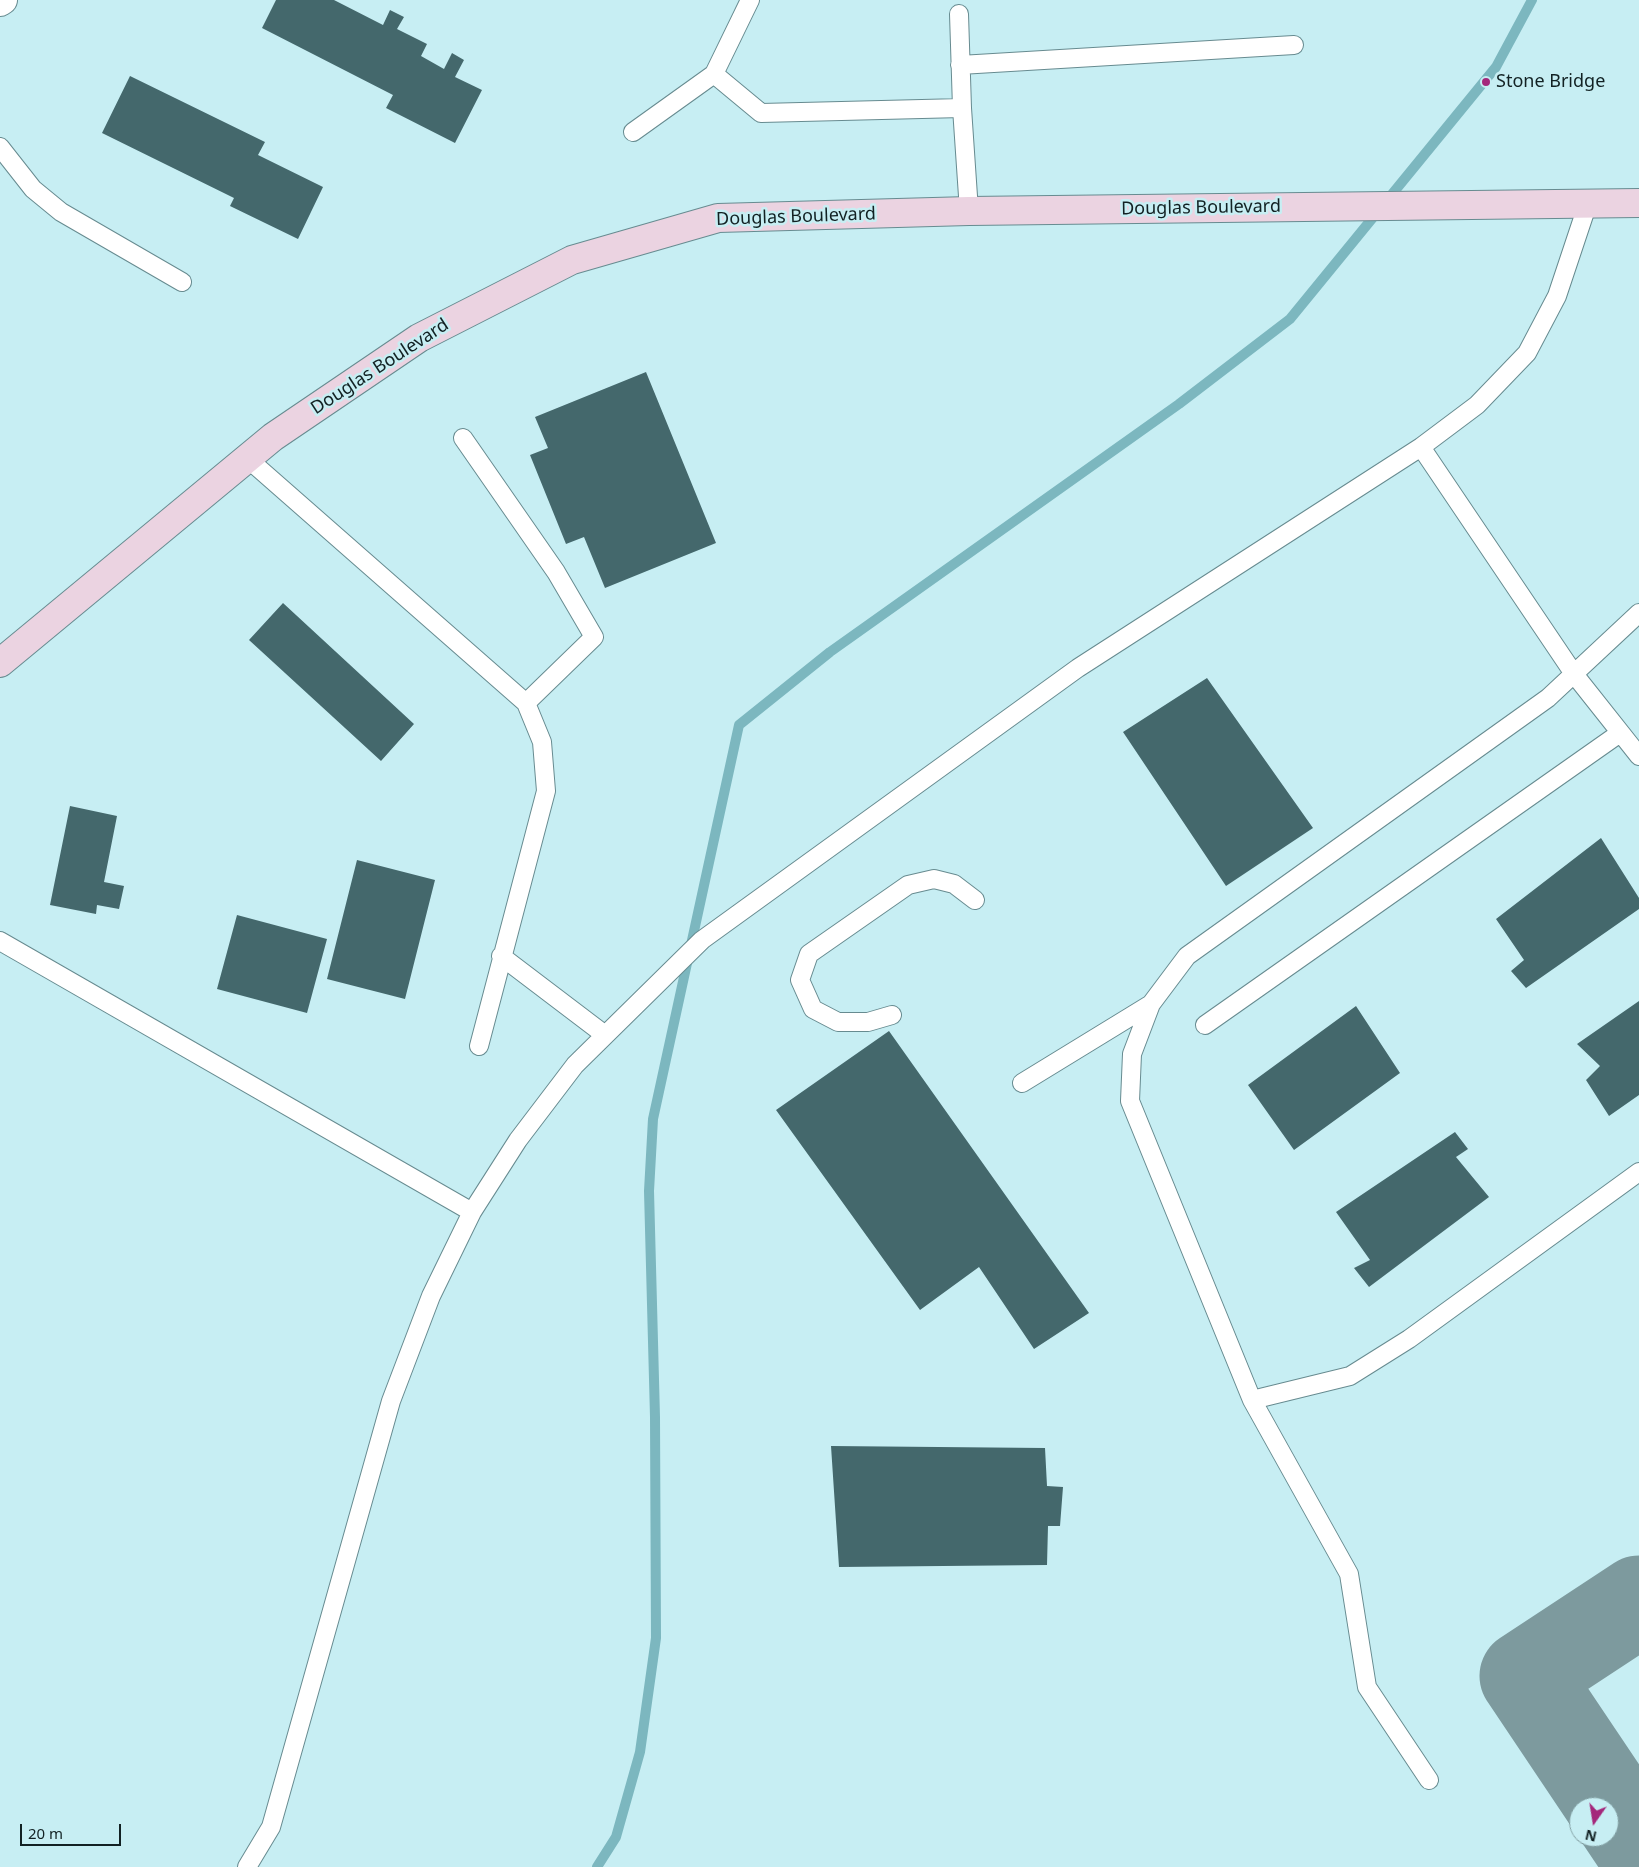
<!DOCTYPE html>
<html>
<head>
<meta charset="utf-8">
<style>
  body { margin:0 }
  #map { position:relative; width:1639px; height:1867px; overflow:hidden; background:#c7eef3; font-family:"Noto Sans",sans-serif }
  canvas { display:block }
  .north { position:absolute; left:1569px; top:1797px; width:50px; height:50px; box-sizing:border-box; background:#c7eef3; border:1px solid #7f9ca0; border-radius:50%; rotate:193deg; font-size:14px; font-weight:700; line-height:20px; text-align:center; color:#122123 }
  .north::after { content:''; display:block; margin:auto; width:18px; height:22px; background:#a4277b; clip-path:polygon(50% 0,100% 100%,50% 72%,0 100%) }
  .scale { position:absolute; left:20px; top:1824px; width:101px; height:22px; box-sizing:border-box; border:2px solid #122123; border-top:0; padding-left:6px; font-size:15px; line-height:18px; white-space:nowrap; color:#122123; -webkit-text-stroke:4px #c7eef3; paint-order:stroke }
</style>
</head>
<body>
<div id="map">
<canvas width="1639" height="1867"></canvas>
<div class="north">N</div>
<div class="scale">20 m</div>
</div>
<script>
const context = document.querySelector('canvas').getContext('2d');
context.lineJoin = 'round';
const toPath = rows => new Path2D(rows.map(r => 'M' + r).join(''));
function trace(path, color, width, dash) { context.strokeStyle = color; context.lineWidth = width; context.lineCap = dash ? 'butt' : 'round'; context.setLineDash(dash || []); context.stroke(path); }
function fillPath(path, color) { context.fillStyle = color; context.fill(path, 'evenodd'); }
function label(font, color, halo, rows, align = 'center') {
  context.font = font + ' "Noto Sans",sans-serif'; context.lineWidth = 5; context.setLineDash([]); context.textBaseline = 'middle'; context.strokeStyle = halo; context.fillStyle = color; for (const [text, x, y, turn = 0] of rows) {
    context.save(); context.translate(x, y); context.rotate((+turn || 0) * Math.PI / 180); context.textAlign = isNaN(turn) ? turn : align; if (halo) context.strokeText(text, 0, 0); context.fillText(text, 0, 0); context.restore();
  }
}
trace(toPath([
  [597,1867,616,1837,640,1752,656,1638,655,1417,649,1191,653,1119,739,725,830,652,1179,404,1290,319,1496,67,1532,0]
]), '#7cb7bf', 10);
trace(toPath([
  [1639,1601,1525,1676,1639,1846]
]), '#7d9a9e', 91);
fillPath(toPath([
  [276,0,334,0,383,25,390,10,404,17,397,29,427,44,421,56,444,69,452,53,464,60,455,77,482,90,455,143,386,108,393,95,262,28],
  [130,76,265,142,258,155,323,187,298,239,230,206,234,198,102,133],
  [646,372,716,543,605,588,584,537,566,544,530,455,548,448,535,417],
  [283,603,414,724,381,761,249,640],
  [1207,678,1313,828,1226,886,1123,732],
  [70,806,117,816,104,882,124,886,119,909,97,905,96,914,50,905],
  [1601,838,1639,898,1639,909,1526,988,1511,971,1524,960,1496,919],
  [357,860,435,880,405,999,327,979],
  [237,915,327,939,307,1013,217,989],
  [1639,1001,1639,1095,1609,1116,1586,1080,1600,1066,1577,1044],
  [1356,1006,1400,1073,1294,1150,1248,1085],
  [889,1031,1089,1313,1034,1349,979,1267,920,1310,776,1110],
  [1455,1132,1468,1149,1456,1157,1489,1197,1369,1287,1354,1268,1370,1260,1336,1212],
  [831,1446,1045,1448,1047,1486,1063,1487,1060,1526,1048,1526,1047,1565,839,1567]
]), '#44686c');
const lane = toPath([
  [959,14,962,108,969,211],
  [960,65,1294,45],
  [714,74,761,113,962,108],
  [633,132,714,74,750,0],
  [0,147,33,189,61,212,182,282],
  [463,438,556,572,594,637,526,703],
  [1421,447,1574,674,1639,756],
  [247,458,526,703,542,742,546,791,479,1046],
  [0,941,472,1212],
  [501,956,605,1035],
  [892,1015,868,1022,838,1022,813,1009,800,980,809,954,908,885,934,879,954,884,975,900],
  [1205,1025,1620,733],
  [1022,1083,1151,1004],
  [1252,1400,1350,1376,1409,1339,1639,1172],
  [1429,1780,1367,1687,1349,1574,1252,1400,1130,1101,1132,1054,1151,1004,1187,956,1548,698,1639,613],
  [247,1867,271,1827,391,1401,431,1296,472,1212,518,1140,575,1065,702,940,1078,668,1421,447,1477,405,1527,353,1557,296,1588,203]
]);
const street = toPath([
  [0,2,3,0]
]);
const secondary = toPath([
  [0,663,273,437,419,338,572,260,718,218,969,211,1639,203]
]);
trace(lane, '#678b90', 20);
trace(street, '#678b90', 30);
trace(secondary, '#678b90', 30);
trace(lane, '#fff', 18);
trace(street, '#fff', 28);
trace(secondary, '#ebd3e1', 28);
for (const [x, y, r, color] of [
  [1486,82,5,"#a4277b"]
]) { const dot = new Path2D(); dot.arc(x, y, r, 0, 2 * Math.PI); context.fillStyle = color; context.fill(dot); trace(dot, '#c7eef3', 2); }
label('18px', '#122123', '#c7eef3', [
  ["Stone Bridge",1496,82]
], 'left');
label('18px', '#122123', '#c7eef3', [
  ["Douglas Boulevard",1201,208,-1],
  ["Douglas Boulevard",796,217,-2],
  ["Douglas Boulevard",380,367,-33]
]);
</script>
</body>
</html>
